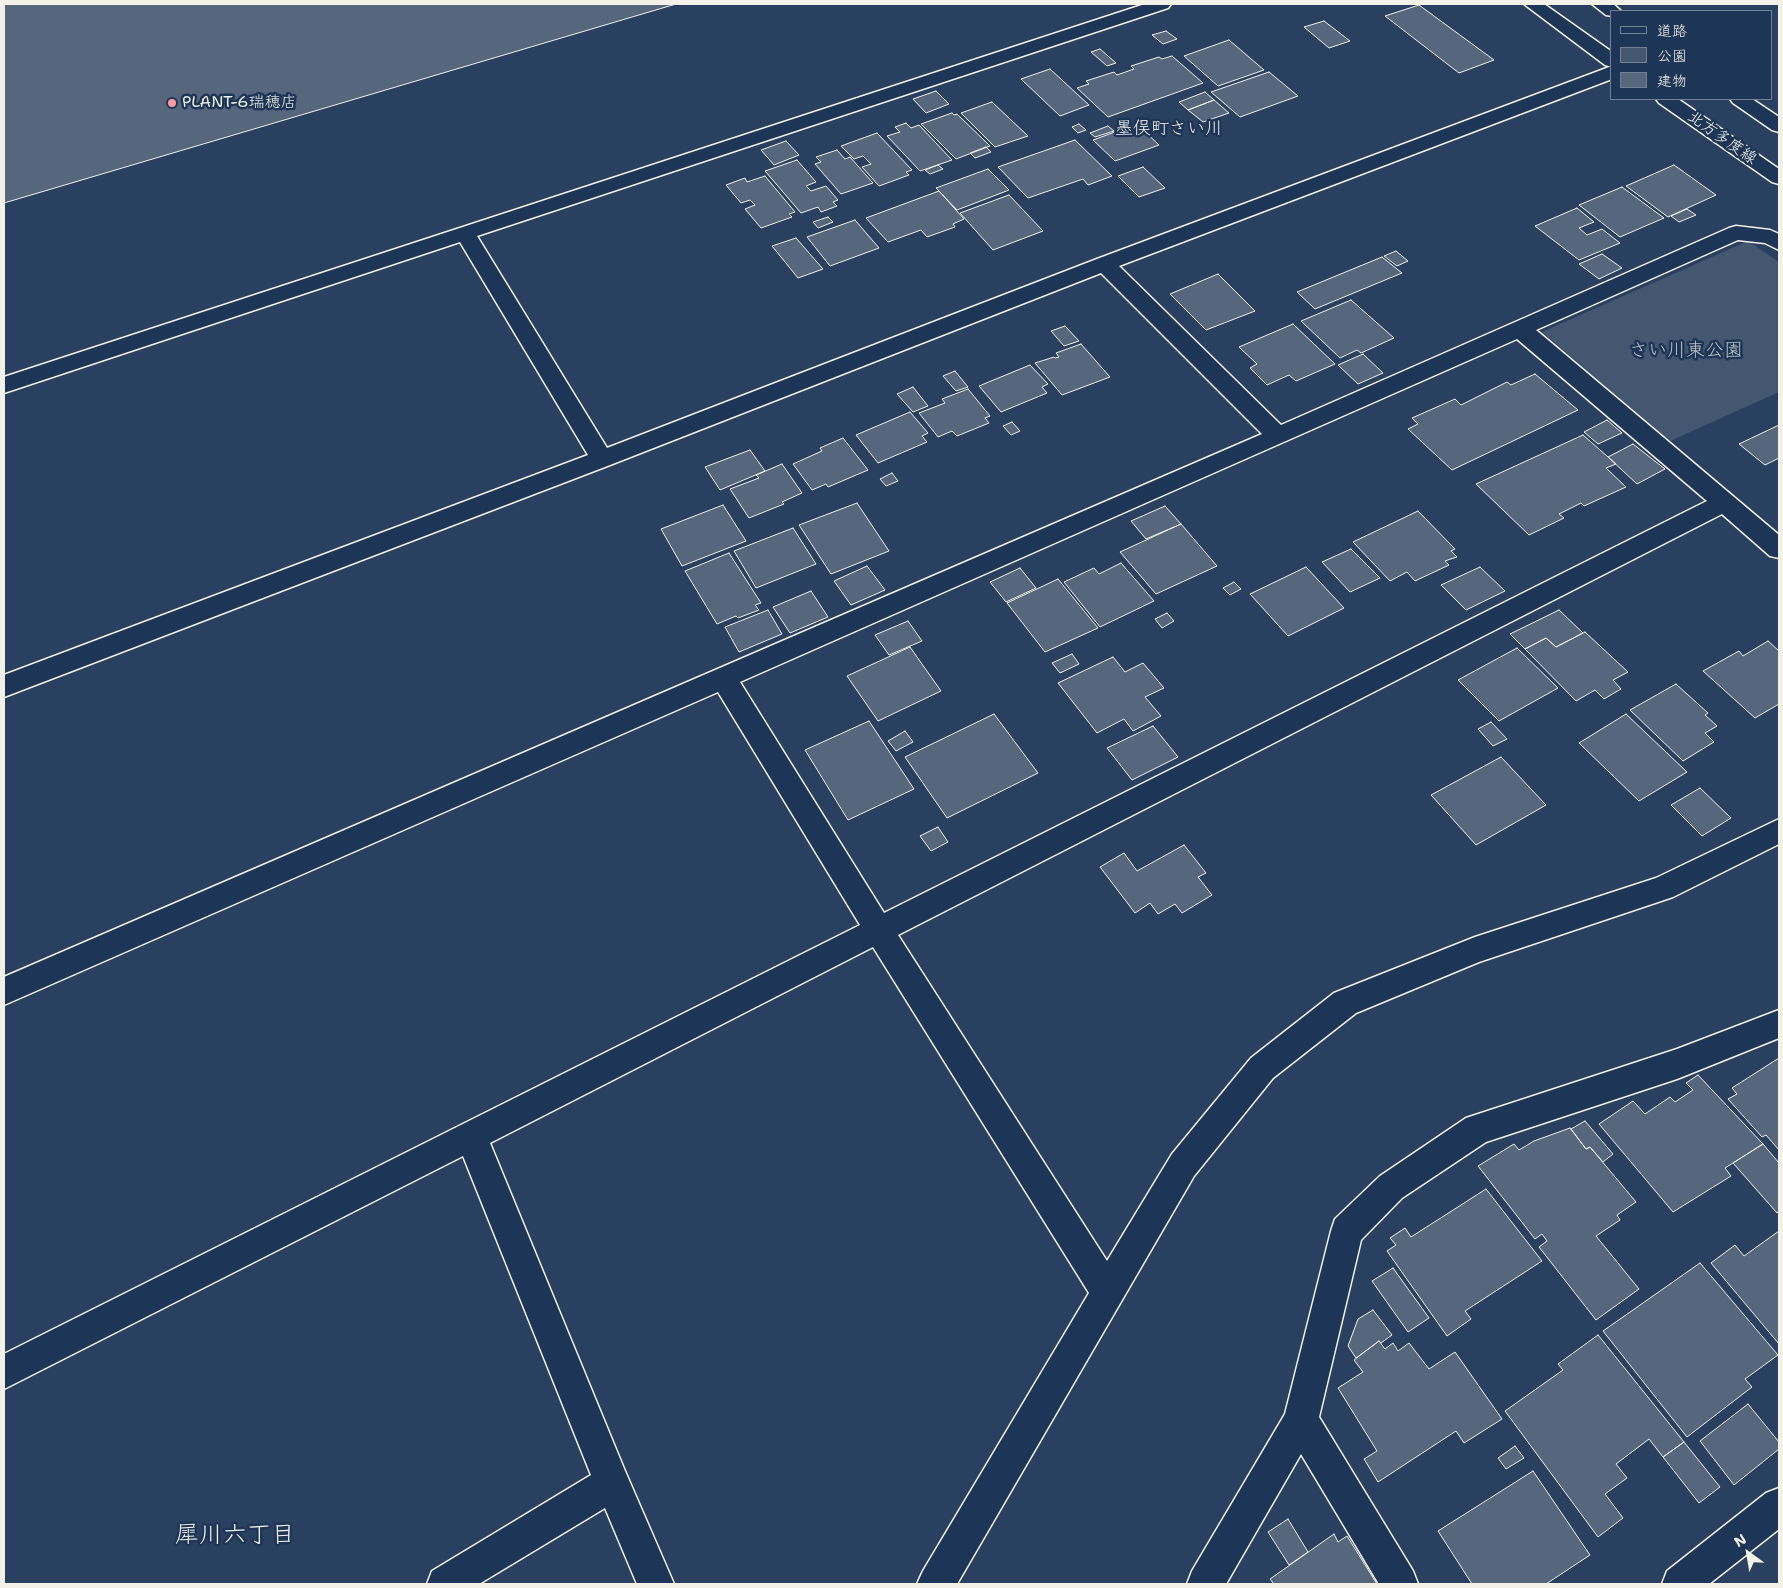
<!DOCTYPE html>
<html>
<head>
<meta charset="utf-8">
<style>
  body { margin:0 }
  #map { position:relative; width:1783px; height:1588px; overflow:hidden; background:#2a4060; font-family:"Shantell Sans","Klee One",sans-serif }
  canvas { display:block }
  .frame { position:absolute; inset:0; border:5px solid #f4f1e8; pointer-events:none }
  .legend { position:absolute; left:1610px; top:10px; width:162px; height:90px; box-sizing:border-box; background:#1d3557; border:1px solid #738091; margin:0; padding:6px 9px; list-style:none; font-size:15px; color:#f4f1e8 }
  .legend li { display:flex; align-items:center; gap:10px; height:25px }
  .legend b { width:25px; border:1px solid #738091 }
  .north { position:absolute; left:1723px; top:1528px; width:50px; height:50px; -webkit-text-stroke:4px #1d3557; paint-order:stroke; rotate:328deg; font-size:14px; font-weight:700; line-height:20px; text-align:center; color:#f4f1e8 }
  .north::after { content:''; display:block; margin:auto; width:18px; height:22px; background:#f4f1e8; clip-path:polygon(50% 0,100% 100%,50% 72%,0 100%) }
</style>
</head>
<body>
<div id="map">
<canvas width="1783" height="1588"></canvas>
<div class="frame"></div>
<ul class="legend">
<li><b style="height:6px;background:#1d3557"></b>道路</li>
<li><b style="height:14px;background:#445771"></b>公園</li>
<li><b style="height:14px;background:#56677d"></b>建物</li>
</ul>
<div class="north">N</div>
</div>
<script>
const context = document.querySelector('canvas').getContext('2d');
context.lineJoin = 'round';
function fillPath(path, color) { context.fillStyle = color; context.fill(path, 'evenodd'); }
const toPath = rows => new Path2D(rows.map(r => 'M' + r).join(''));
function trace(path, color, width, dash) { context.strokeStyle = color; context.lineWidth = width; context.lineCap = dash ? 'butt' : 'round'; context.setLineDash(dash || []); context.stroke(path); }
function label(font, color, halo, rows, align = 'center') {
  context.font = font + ' "Shantell Sans","Klee One",sans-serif'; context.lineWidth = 5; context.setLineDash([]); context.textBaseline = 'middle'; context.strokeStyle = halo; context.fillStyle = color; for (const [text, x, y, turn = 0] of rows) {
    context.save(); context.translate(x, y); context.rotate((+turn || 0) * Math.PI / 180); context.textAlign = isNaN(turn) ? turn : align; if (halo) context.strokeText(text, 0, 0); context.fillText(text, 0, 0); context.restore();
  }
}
fillPath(toPath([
  [1748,241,1779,262,1779,392,1670,441,1542,332]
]), '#445771');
const building = toPath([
  [4,4,676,4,4,203,4,4],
  [1419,5,1494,60,1459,73,1385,16,1419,5],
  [1324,21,1350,41,1329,48,1304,27,1324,21],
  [1166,31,1177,39,1163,44,1152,35,1166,31],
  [1229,40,1264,70,1218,86,1184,56,1229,40],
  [1100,49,1116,63,1107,66,1091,52,1100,49],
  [1172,56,1203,83,1108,117,1077,88,1089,84,1086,81,1114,72,1117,75,1134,69,1131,66,1159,57,1162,59,1172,56],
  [1050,69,1089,105,1060,116,1021,79,1050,69],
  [1269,72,1298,96,1240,117,1211,92,1269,72],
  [936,91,949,104,926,113,913,99,936,91],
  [1205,92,1214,100,1188,110,1179,102,1205,92],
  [1214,100,1229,113,1203,122,1188,110,1214,100],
  [992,102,1028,136,995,147,961,113,992,102],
  [952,113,954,115,957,114,990,146,956,159,921,124,952,113],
  [906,123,911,128,919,125,952,160,920,171,887,136,900,132,895,127,906,123],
  [1079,124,1086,130,1078,133,1072,127,1079,124],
  [1137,124,1159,145,1115,161,1093,140,1137,124],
  [1108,126,1114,131,1095,137,1090,133,1108,126],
  [877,133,912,170,906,172,909,175,879,186,862,167,871,164,863,156,854,159,841,146,877,133],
  [1075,140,1112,176,1088,185,1083,179,1028,198,998,167,1075,140],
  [786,141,799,155,774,165,761,150,786,141],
  [986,147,991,152,975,158,970,153,986,147],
  [837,150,845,159,850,157,873,183,841,194,815,164,821,162,816,157,837,150],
  [797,160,816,182,806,186,811,191,826,186,838,200,833,202,837,206,821,212,818,207,801,213,765,171,797,160],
  [938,165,943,169,930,174,925,170,938,165],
  [1674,165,1716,195,1668,217,1626,186,1674,165],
  [1143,167,1165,188,1139,197,1118,176,1143,167],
  [988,169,1009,190,957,210,936,188,988,169],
  [765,176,795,212,789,214,792,217,761,228,745,209,755,205,750,200,741,203,726,185,745,178,747,182,765,176],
  [1622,187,1664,218,1620,237,1579,205,1622,187],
  [939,191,964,219,953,224,955,227,927,237,921,230,888,242,866,218,939,191],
  [1009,195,1043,231,993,250,960,213,1009,195],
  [1577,208,1594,222,1579,228,1587,235,1602,229,1620,243,1579,260,1535,226,1577,208],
  [1687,209,1696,215,1679,222,1671,216,1687,209],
  [828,217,833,222,818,228,813,222,828,217],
  [855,220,879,248,830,266,807,237,855,220],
  [796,238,823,269,798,278,772,246,796,238],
  [1396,251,1408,261,1397,266,1384,256,1396,251],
  [1602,254,1622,268,1599,279,1579,264,1602,254],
  [1382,257,1402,273,1315,309,1297,292,1382,257],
  [1218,274,1255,311,1206,330,1170,294,1218,274],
  [1351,300,1394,338,1361,353,1357,350,1340,358,1301,321,1351,300],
  [1293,324,1335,364,1296,381,1289,375,1267,385,1250,368,1257,364,1239,347,1293,324],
  [1065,326,1079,341,1064,346,1051,331,1065,326],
  [1081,344,1110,377,1062,395,1035,363,1054,357,1055,358,1059,357,1056,353,1081,344],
  [1363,354,1383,373,1358,384,1338,365,1363,354],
  [1030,365,1048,384,1042,387,1047,393,1001,412,979,386,1030,365],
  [955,371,968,387,956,391,943,376,955,371],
  [1535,374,1578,410,1452,470,1408,429,1418,424,1412,418,1455,399,1461,405,1507,382,1511,385,1535,374],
  [913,387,928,406,913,412,897,394,913,387],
  [968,389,990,416,985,418,989,423,957,436,952,431,938,437,919,413,945,403,942,399,968,389],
  [910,412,928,433,922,436,927,442,878,463,856,435,910,412],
  [1607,420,1622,433,1598,444,1584,432,1607,420],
  [1012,422,1020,431,1011,435,1003,426,1012,422],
  [1779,425,1779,458,1765,465,1739,444,1779,425],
  [1583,435,1616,464,1606,468,1626,487,1584,506,1581,503,1559,514,1564,518,1529,535,1476,484,1583,435],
  [843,438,868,470,828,487,826,484,812,490,793,464,822,451,820,448,843,438],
  [1633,444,1665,469,1637,484,1608,457,1633,444],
  [750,450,765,471,720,490,705,467,750,450],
  [782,464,802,493,782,502,784,504,749,518,730,489,759,478,756,475,782,464],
  [892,473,898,481,886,486,880,479,892,473],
  [857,503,889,551,831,574,799,525,857,503],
  [723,505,746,541,682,566,661,529,723,505],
  [1165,506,1181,524,1146,539,1131,521,1165,506],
  [1418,511,1455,549,1451,551,1457,557,1445,561,1449,565,1415,581,1407,572,1390,581,1353,542,1418,511],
  [1181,524,1217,566,1156,594,1120,552,1181,524],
  [793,528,816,564,756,588,734,551,793,528],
  [1351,549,1380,578,1350,592,1322,562,1351,549],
  [729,553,761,603,755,605,759,610,738,618,736,616,717,624,685,571,729,553],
  [1121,563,1154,601,1100,627,1064,582,1094,568,1099,574,1121,563],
  [867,566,885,590,851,605,834,581,867,566],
  [1306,567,1344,608,1288,636,1250,594,1306,567],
  [1480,567,1505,591,1466,610,1441,585,1480,567],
  [1020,568,1036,588,1006,602,990,582,1020,568],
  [1058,579,1098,628,1045,652,1007,603,1058,579],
  [1234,582,1241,589,1230,595,1223,588,1234,582],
  [811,591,828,617,790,633,773,607,811,591],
  [768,610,782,634,739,652,725,627,768,610],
  [1559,610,1583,633,1556,647,1546,638,1525,649,1510,634,1559,610],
  [1167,613,1174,621,1162,628,1155,619,1167,613],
  [908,621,922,641,889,655,875,635,908,621],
  [1585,632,1628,672,1613,680,1621,689,1604,699,1595,690,1576,701,1525,649,1546,638,1556,647,1585,632],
  [1768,641,1779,651,1779,704,1755,718,1703,671,1739,651,1743,656,1768,641],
  [910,647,941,691,878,721,847,676,910,647],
  [1517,648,1558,688,1499,721,1458,680,1517,648],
  [1072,654,1079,664,1060,673,1052,663,1072,654],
  [1113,657,1125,672,1143,663,1164,688,1145,697,1161,716,1133,731,1124,719,1097,733,1058,683,1113,657],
  [1676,684,1708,713,1705,715,1717,726,1705,733,1714,742,1683,761,1630,710,1676,684],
  [994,714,1038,773,947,818,905,757,994,714],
  [1626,714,1687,772,1639,801,1579,743,1626,714],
  [869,721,914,789,848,820,805,750,869,721],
  [1491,722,1507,739,1493,746,1478,729,1491,722],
  [1153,726,1178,757,1132,780,1107,748,1153,726],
  [905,731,913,742,896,751,888,741,905,731],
  [1501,757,1546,805,1476,845,1431,795,1501,757],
  [1700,788,1731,818,1702,836,1671,805,1700,788],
  [938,827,948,842,931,851,920,836,938,827],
  [1184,845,1206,873,1198,877,1212,895,1182,913,1175,904,1158,914,1150,903,1135,913,1100,867,1124,853,1137,871,1184,845],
  [1779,1058,1779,1150,1766,1135,1762,1137,1728,1099,1737,1094,1732,1088,1779,1058],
  [1698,1075,1763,1144,1725,1168,1731,1176,1673,1212,1599,1124,1633,1101,1645,1114,1670,1097,1675,1102,1693,1090,1686,1083,1698,1075],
  [1585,1121,1613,1154,1603,1162,1590,1147,1586,1149,1571,1129,1585,1121],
  [1570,1128,1586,1149,1590,1147,1636,1202,1617,1215,1620,1220,1596,1236,1639,1289,1596,1320,1539,1247,1547,1241,1542,1234,1535,1239,1478,1166,1514,1144,1519,1150,1534,1141,1570,1128],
  [1763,1144,1779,1163,1779,1211,1777,1213,1733,1163,1763,1144],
  [1486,1189,1542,1261,1465,1311,1471,1319,1447,1336,1387,1251,1396,1245,1390,1238,1405,1228,1411,1237,1486,1189],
  [1779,1231,1779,1344,1711,1263,1735,1245,1744,1256,1779,1231],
  [1700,1263,1778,1355,1745,1379,1752,1387,1687,1437,1603,1331,1700,1263],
  [1393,1268,1429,1318,1408,1332,1372,1281,1393,1268],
  [1373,1310,1392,1335,1381,1343,1379,1341,1356,1358,1348,1346,1358,1319,1373,1310],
  [1598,1335,1684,1442,1663,1457,1649,1439,1616,1464,1627,1478,1605,1494,1623,1518,1598,1537,1505,1411,1563,1370,1558,1364,1598,1335],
  [1379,1341,1385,1349,1393,1343,1398,1351,1409,1343,1429,1369,1455,1352,1502,1419,1464,1443,1456,1431,1378,1482,1364,1459,1377,1451,1338,1388,1363,1372,1354,1360,1379,1341],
  [1748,1404,1779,1442,1779,1449,1734,1485,1700,1441,1748,1404],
  [1684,1442,1720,1487,1699,1503,1663,1457,1684,1442],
  [1515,1446,1524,1458,1506,1469,1498,1458,1515,1446],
  [1533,1471,1590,1555,1546,1584,1472,1584,1438,1531,1533,1471],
  [1288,1519,1308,1552,1289,1565,1268,1532,1288,1519],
  [1334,1534,1338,1542,1347,1536,1377,1584,1274,1584,1270,1579,1334,1534]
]);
fillPath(building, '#56677d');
trace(building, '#f4f1e8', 1);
const minor = toPath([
  [1145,4,1171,4,1168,8,477,236,607,448,1097,259,1612,66,1612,79,1119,266,1281,425,1729,228,1736,226,1770,230,1779,234,1779,250,1765,243,1738,240,1536,330,1779,535,1779,558,1770,556,1722,514,898,935,1107,1261,1172,1154,1251,1058,1334,993,1475,937,1656,878,1779,819,1779,844,1673,897,1479,962,1356,1013,1273,1078,1194,1176,957,1584,917,1584,923,1571,1089,1293,873,947,490,1143,625,1471,674,1584,637,1584,605,1508,479,1584,427,1584,432,1571,591,1475,463,1156,4,1389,4,1354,860,925,718,692,4,1005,4,977,1262,434,1101,273,610,465,4,697,4,675,588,455,460,242,4,393,4,377,1145,4],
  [1517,339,1707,501,884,913,740,682,1517,339],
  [1592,4,1613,4,1621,11,1612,11,1612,16,1606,15,1592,4],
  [1730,99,1752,99,1779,117,1779,132,1772,130,1733,103,1730,99],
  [1779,1010,1779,1038,1677,1079,1486,1142,1402,1198,1361,1240,1319,1417,1413,1571,1418,1584,1379,1584,1301,1454,1226,1584,1187,1584,1192,1571,1285,1414,1331,1231,1335,1219,1380,1176,1466,1118,1677,1049,1779,1010],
  [1779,1488,1779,1529,1709,1584,1662,1584,1667,1571,1766,1493,1779,1488]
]);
const major = toPath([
  [1524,4,1544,4,1612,52,1612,67,1605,65,1524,4],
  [1656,99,1678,99,1779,169,1779,184,1772,182,1659,103,1656,99]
]);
trace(minor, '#f4f1e8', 3);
trace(major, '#f4f1e8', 3);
fillPath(minor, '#1d3557');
fillPath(major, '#1d3557');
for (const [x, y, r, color] of [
  [172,103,5,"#ff9aa2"]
]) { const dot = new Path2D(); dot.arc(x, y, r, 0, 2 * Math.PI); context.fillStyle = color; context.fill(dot); trace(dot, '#1d3557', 2); }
label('16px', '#f4f1e8', '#1d3557', [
  ["PLANT-6瑞穂店",182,103]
], 'left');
label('16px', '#f4f1e8', '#1d3557', [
  ["北方多度線",1722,138,35]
]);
label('18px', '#f4f1e8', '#1d3557', [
  ["墨俣町さい川",1169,129]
]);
label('19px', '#bfc3c4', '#1d3557', [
  ["さい川東公園",1686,351]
]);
label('24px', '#f4f1e8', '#1d3557', [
  ["犀川六丁目",235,1536]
]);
</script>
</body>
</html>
